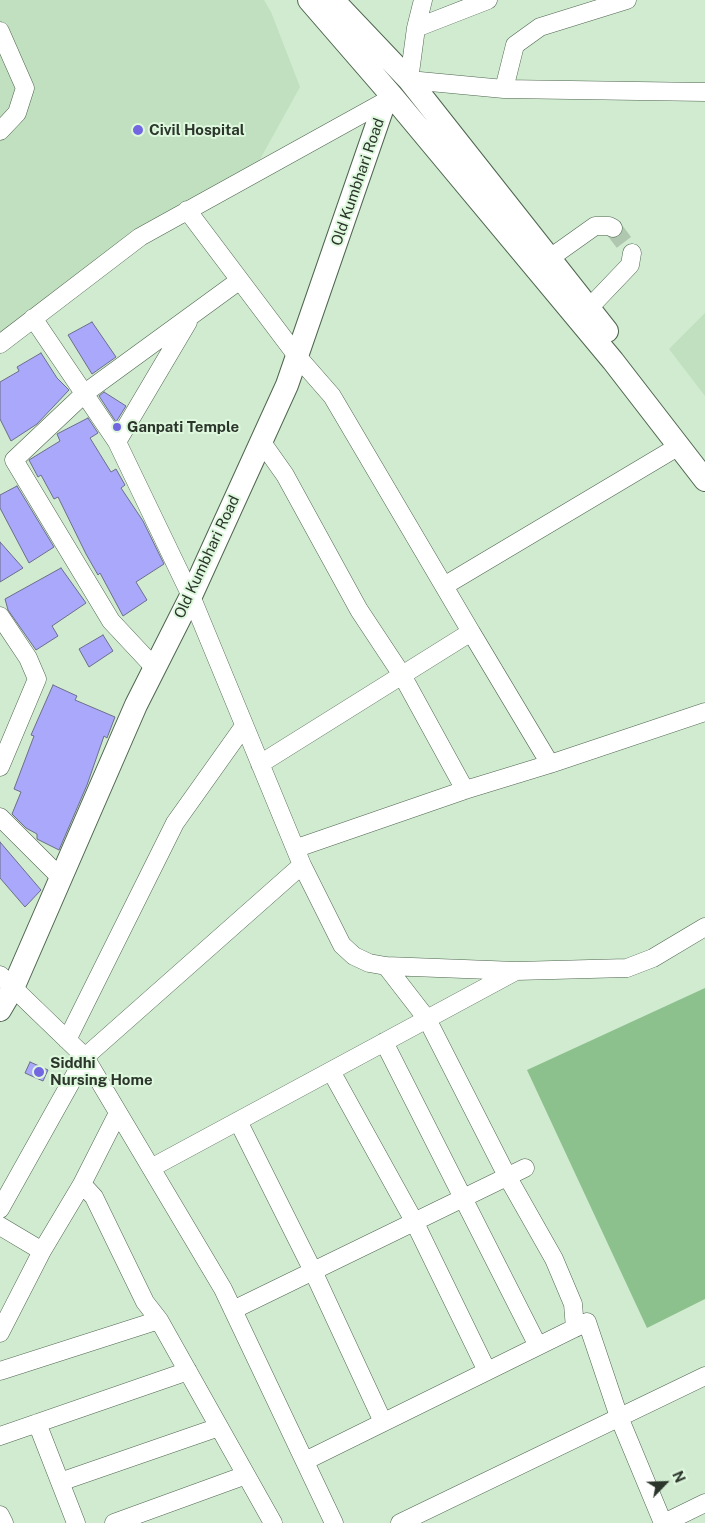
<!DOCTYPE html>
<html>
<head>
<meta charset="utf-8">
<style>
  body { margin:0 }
  #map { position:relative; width:705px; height:1523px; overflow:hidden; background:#d0ebd0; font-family:"Public Sans",sans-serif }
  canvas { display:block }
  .north { position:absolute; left:640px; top:1458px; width:50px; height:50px; -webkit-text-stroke:4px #def8dd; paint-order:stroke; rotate:66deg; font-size:14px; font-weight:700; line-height:20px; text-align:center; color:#2b352b }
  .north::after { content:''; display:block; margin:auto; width:18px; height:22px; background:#2b352b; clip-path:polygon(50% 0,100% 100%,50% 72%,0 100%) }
</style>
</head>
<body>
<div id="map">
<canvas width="705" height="1523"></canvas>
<div class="north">N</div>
</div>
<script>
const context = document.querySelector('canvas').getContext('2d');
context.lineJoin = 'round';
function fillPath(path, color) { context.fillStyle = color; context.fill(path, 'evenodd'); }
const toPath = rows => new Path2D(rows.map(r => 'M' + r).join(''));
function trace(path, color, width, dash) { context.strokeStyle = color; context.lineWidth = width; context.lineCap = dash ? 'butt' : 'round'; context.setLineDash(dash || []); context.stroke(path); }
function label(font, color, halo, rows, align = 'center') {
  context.font = font + ' "Public Sans",sans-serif'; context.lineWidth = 4; context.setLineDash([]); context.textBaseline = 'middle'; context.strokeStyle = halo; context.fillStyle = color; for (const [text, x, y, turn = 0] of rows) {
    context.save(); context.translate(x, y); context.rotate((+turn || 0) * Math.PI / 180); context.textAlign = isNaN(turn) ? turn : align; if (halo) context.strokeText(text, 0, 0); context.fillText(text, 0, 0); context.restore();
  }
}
fillPath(toPath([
  [0,0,264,0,271,12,300,87,253,172,140,237,0,344],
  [705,313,705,396,669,349]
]), '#c0e0bf');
fillPath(toPath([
  [705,988,705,1299,647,1328,527,1070]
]), '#8cc08c');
const building = toPath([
  [92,322,116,357,92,374,68,335,92,322],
  [41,353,57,378,69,390,37,424,11,441,0,419,0,382,19,371,17,367,41,353],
  [104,392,126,406,116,422,99,396,104,392],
  [88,418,98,433,90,438,111,472,116,469,125,485,121,488,143,521,164,564,136,582,147,600,123,616,100,573,98,575,86,554,58,497,54,499,41,475,38,477,29,460,60,441,57,434,88,418],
  [17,486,54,547,29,563,0,508,0,495,17,486],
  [0,542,23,568,0,582,0,542],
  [61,568,86,603,52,626,58,636,36,650,8,610,5,599,61,568],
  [103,635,113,651,89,667,79,649,103,635],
  [53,685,77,696,75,700,115,717,107,738,104,736,87,785,59,850,37,839,37,834,26,828,12,814,21,792,14,789,34,736,31,735,53,685],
  [0,842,41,890,25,907,0,878,0,842],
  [30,1062,48,1070,43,1081,25,1073,30,1062]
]);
fillPath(building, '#a9a8fb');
trace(building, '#6c6d8a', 1);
trace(toPath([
  [613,228,632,253]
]), '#afc7af', 18, [18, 9]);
const minor = toPath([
  [423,0,416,28,409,80,504,89,705,92],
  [416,28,488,0],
  [0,31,25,88,17,113,0,131],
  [504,89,515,45,540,27,627,0],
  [187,210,297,356,332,396,471,632,260,764],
  [550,258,595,226,609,226,613,228],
  [589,308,630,265,632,253],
  [0,344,140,237,391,98],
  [261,441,285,475,359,610,402,675,465,790],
  [117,442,188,322],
  [444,586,679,446],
  [0,616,28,658,37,679,0,767],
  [154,667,111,621,14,460,85,393,240,280],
  [550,764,705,712],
  [0,817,61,878],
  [297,848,465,790,550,764,471,632],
  [302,865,342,945,354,956,369,963,386,966,516,971,627,968,653,958,705,927],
  [386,966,427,1019,507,1176,554,1259,573,1304,575,1328],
  [0,975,85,1057,223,1289,334,1523],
  [67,1040,175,823,244,726],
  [384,1042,538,1346],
  [331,1071,414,1221,487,1371],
  [238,1121,313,1271,383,1422],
  [151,1168,516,971],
  [82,1184,94,1197,145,1302,159,1320],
  [0,1209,85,1057,302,865,191,596,117,442,33,318],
  [0,1226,42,1251],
  [233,1310,525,1168],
  [0,1333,42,1251,82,1184,118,1113],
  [0,1371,159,1320,273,1523],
  [37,1423,76,1523],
  [0,1436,188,1371],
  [305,1461,587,1322,619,1417,663,1523],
  [60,1482,219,1427],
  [0,1515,4,1523],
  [114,1523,246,1475],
  [400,1523,705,1376],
  [664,1523,705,1503]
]);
const major = toPath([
  [309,0,393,97,613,361,705,480],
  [333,0,409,80,607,331],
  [0,1010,13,988,136,705,191,596,287,385,383,107,393,97]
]);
trace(minor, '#4e654e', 19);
trace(major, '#4e654e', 24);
trace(minor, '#fff', 18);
trace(major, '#fff', 22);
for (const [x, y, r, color] of [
  [138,130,6,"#7266e1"],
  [117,427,5,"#7266e1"],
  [39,1072,6,"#7266e1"]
]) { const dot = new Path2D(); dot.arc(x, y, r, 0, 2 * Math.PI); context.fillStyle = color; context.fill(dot); trace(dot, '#def8dd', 2); }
label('bold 15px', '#2b352b', '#def8dd', [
  ["Civil Hospital",149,130],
  ["Ganpati Temple",127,427],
  ["Siddhi",50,1063],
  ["Nursing Home",50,1080]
], 'left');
label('15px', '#2b352b', '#def8dd', [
  ["Old Kumbhari Road",358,182,-71],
  ["Old Kumbhari Road",207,557,-65]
]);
</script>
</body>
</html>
